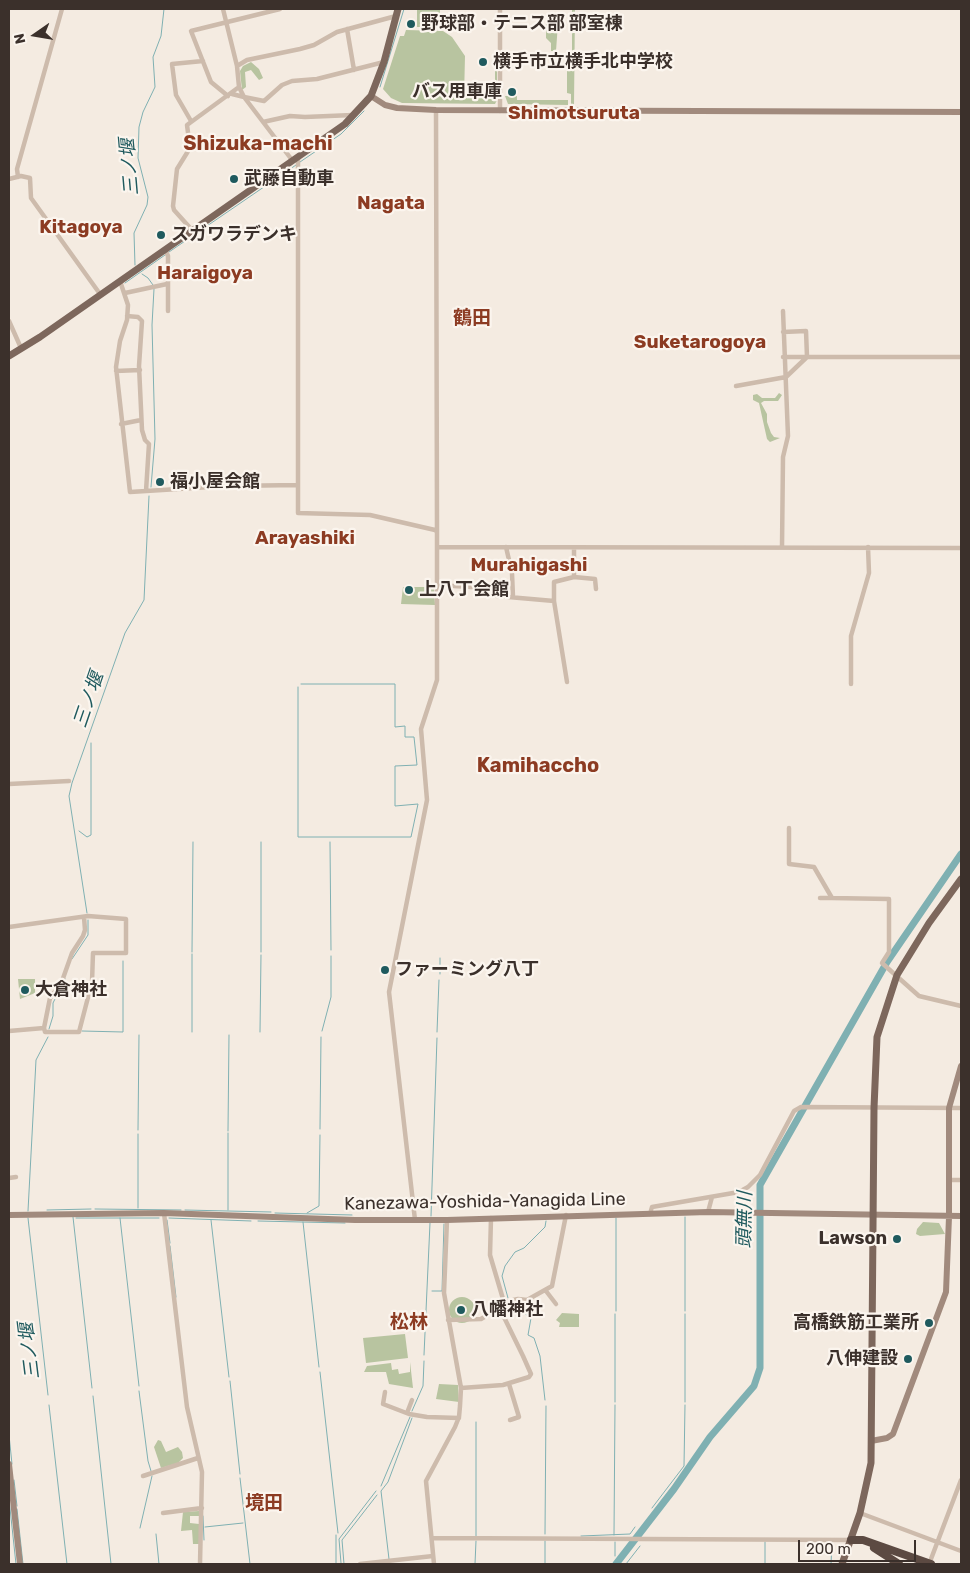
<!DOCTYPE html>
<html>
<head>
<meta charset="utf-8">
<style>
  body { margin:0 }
  #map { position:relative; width:970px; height:1573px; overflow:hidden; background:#f4ebe1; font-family:Rubik,sans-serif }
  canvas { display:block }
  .frame { position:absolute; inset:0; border:10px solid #3b302b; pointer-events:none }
  .north { position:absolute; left:10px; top:10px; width:50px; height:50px; -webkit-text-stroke:4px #fbf5ee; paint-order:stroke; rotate:257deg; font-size:14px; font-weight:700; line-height:20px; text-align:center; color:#3b302b }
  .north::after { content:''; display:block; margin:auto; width:18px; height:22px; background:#3b302b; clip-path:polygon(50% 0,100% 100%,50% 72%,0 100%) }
  .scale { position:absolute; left:798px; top:1540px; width:118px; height:22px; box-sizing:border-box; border:2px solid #3b302b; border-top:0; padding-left:6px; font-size:15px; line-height:18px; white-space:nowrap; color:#3b302b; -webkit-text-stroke:4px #fbf5ee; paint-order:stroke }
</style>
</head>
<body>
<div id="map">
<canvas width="970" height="1573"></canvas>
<div class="frame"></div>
<div class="north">N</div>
<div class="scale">200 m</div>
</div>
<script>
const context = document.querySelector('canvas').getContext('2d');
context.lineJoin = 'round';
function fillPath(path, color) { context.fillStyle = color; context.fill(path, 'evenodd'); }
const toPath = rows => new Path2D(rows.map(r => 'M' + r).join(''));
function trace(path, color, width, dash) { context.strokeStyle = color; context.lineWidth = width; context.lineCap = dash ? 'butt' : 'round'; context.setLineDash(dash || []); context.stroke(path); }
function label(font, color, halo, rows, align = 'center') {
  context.font = font + ' Rubik,"Noto Sans JP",sans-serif'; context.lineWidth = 4.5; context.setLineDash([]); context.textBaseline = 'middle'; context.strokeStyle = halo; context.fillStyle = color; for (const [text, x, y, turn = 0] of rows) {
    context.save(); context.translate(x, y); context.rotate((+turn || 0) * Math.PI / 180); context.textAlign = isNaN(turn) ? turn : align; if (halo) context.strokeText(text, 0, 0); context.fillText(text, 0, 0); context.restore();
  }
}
fillPath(toPath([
  [417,9,440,9,440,27,417,27],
  [572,9,575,9,574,105,571,105,571,94,567,93,567,64,572,55],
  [546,23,558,23,556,51,551,51,551,43,546,38],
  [406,30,443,31,452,37,465,56,464,98,495,97,495,50,497,50,497,100,495,104,402,103,391,98,383,89,400,36,404,36],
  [251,62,259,69,263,78,259,80,251,70,245,72,246,87,242,90,240,71,243,66],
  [505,96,517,96,517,100,568,100,568,105,508,104],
  [779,393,782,395,778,401,764,401,761,403,767,414,767,422,771,433,774,437,780,438,770,442,767,439,759,403,753,400,753,395,757,394,762,398,775,398],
  [403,587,434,587,435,605,401,604],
  [18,979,35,979,35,993,20,999],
  [923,1222,939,1223,945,1234,920,1236,916,1234,917,1229],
  '449 1310a13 13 0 1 1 26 0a13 13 0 1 1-26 0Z',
  [562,1313,579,1314,579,1327,559,1327,560,1323,556,1320],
  [405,1334,408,1358,366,1363,363,1338],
  [410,1362,413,1388,389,1384,386,1372,364,1372,367,1366,391,1363,392,1370,398,1369,399,1374,410,1372],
  [439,1384,458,1385,459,1402,436,1399],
  [158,1440,161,1441,166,1452,178,1447,182,1452,183,1458,178,1463,161,1468,154,1447],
  [199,1511,199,1516,190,1516,190,1523,199,1524,200,1544,193,1544,192,1530,181,1531,183,1512]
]), '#b8c4a0');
trace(toPath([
  [380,87,404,9],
  [300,162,341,134,364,111],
  [169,252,296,165],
  [135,265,134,233,147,205,148,197,138,158,139,127,143,112,155,87,153,57,161,36,164,9],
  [142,274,148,278,153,285],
  [125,283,165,255],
  [151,487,155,439,152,325,154,289],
  [298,687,298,837,411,837,418,804,395,806,395,766,417,765,414,737,405,737,405,726,395,727,395,684,301,684],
  [79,831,87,837,91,835,91,743],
  [330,842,331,950],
  [87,913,69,796,72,783,125,633,144,600,149,496],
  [192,952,193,842],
  [261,952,261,842],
  [72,959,88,935,88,920],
  [440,974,440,958],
  [49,1029,53,1016,53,1003,65,979],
  [82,1031,123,1032,123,961],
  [322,1031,331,997,331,956],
  [192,1032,192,954],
  [260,1032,261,955],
  [437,1032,439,980],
  [320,1129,321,1037],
  [138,1130,139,1035],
  [228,1131,229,1035],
  [138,1208,138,1134],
  [95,1209,181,1210],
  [47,1210,91,1209],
  [185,1210,271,1212],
  [228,1210,228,1133],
  [28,1211,36,1060,48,1037],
  [275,1213,352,1215],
  [307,1213,319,1206,320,1135],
  [431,1216,437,1038],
  [73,1217,92,1388],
  [28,1218,48,1395],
  [76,1218,159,1218],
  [120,1218,139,1386],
  [169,1218,251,1221],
  [167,1220,170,1243],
  [211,1220,229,1377],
  [258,1221,345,1223],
  [303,1222,319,1367],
  [170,1246,176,1297],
  [432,1291,442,1291,444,1224],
  [508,1298,502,1276,505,1266,515,1252,524,1248,545,1227,546,1221],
  [510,1303,531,1318,528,1335,534,1338,540,1356,545,1400],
  [616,1311,616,1218],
  [685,1311,685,1217],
  [424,1355,430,1223],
  [320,1372,338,1533],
  [230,1381,240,1474],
  [139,1391,148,1461,151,1471],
  [93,1396,111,1564],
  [615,1402,615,1314],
  [685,1402,685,1314],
  [49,1405,67,1564],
  [412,1411,423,1386,424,1361],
  [9,1435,12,1464],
  [240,1478,250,1564],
  [14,1480,17,1506],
  [381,1486,410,1417],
  [9,1499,16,1564],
  [652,1508,684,1466,685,1405],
  [17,1509,23,1564],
  [203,1516,204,1540],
  [205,1527,243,1523],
  [140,1528,152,1476],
  [156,1534,159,1564],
  [545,1534,546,1406],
  [336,1535,336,1564],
  [614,1535,615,1405],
  [476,1536,476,1422],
  [581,1536,630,1534,635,1527],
  [615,1556,615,1542],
  [389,1559,381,1491,388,1482,412,1418],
  [341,1563,339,1539,376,1491],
  [344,1564,342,1540,377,1495],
  [475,1564,476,1541],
  [545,1564,545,1541],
  [626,1564,640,1546],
  [765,1564,765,1542],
  [831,1564,832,1542]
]), '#7fb0b2', 1);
trace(toPath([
  [616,1564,674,1489,710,1437,754,1386,760,1368,760,1185,887,962,961,854]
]), '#7fb0b2', 7);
trace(toPath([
  [347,29,354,70],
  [237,66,247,60,300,49,314,45,337,32,396,16],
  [239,87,244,97,264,101,282,85,292,81,317,79,384,62],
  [232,94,244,97,292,160],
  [228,96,211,82,191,31,280,9],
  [436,110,437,532],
  [500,111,500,9],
  [191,121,176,95,172,64,203,61],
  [263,122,290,116,305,117,353,115],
  [298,157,298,513,370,515,435,530,437,532,437,680,421,729,427,800,389,992,415,1220],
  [18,177,17,169,62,9],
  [9,179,21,176,30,178,31,198,100,294],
  [192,230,174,210,173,206,177,169,190,148,187,125,239,87,237,66,223,9],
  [165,249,168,256,168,311],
  [120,281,128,305,127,320,120,341,116,367,130,492,227,486,298,485],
  [125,293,167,284],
  [127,316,138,317,142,321,139,366,142,430,145,440,149,444,146,491],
  [9,321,21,348],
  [783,357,961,357],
  [116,371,140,370],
  [736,386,786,377,807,357,806,331,783,332],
  [121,424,141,420],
  [437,547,961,548],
  [506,547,512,573,513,597],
  [782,547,783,457,788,436,783,311],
  [574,577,595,579,596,589],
  [436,585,489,588,497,596,554,601],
  [567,682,554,601,554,582,574,577,574,548],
  [851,684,851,636,869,573,868,547],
  [9,784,69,781],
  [789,828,789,864,814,867,832,898,889,899,889,952,882,963,919,996,961,1006],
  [820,898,832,898],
  [9,927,88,916,126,919,126,953,93,953,92,982,79,1032,45,1032,44,1028,9,1031],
  [44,1028,50,998,61,984,72,953,83,936,85,930,84,917],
  [9,1178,16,1177],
  [949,1180,961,1180],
  [708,1212,712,1197],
  [164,1213,187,1407,202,1472,200,1564],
  [650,1214,652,1207,739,1192,748,1187,760,1175,794,1111,801,1107,961,1108],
  [546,1291,556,1304],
  [504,1302,518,1299,527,1300,552,1286,566,1215],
  [448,1320,481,1319,503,1306,503,1299,490,1255,491,1218],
  [509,1384,519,1417,510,1420],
  [461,1388,503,1385,529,1377,531,1374,523,1356,500,1309],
  [385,1392,383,1404,409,1414,427,1417,459,1418],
  [407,1413,412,1400],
  [143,1476,198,1458],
  [163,1513,202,1508],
  [860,1513,961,1551],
  [432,1538,851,1540],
  [931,1559,961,1480],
  [360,1564,433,1556],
  [434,1564,426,1481,455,1427,459,1417,460,1406,461,1388,444,1293,447,1220]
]), '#cdbbac', 4.5);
trace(toPath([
  [371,96,385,105,397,108,436,110,961,112],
  [9,1215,164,1213,355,1220,447,1220,708,1212,961,1216],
  [871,1441,887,1438,893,1434,946,1292,949,1217,949,1108,961,1066],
  [9,1464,20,1564]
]), '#a18a7d', 6);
trace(toPath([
  [9,356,40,337,345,124,371,96,384,62,398,9],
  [842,1564,860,1513,871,1463,874,1108,877,1037,897,975,929,923,961,879]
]), '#7d675c', 7);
trace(toPath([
  [851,1540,863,1540,931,1564],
  [874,1548,899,1564]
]), '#5c4a42', 8);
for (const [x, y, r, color] of [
  [411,24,5,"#1f5a5e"],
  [483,62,5,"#1f5a5e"],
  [512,92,5,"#1f5a5e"],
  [234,179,5,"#1f5a5e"],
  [161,235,5,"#1f5a5e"],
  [160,482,5,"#1f5a5e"],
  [409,590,5,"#1f5a5e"],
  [385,970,5,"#1f5a5e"],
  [25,990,5,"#1f5a5e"],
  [897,1239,5,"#1f5a5e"],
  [461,1310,5,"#1f5a5e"],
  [929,1323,5,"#1f5a5e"],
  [908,1359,5,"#1f5a5e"]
]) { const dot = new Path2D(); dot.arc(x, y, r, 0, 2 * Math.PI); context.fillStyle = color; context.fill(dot); trace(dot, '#fbf5ee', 2); }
label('bold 18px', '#3b302b', '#fbf5ee', [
  ["野球部・テニス部 部室棟",421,24],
  ["横手市立横手北中学校",493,62],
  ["バス用車庫",502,92,"right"],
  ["武藤自動車",244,179],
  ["スガワラデンキ",171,235],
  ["福小屋会館",170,482],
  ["上八丁会館",419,590],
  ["ファーミング八丁",395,970],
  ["大倉神社",35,990],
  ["Lawson",887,1239,"right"],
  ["八幡神社",471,1310],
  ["高橋鉄筋工業所",919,1323,"right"],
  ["八伸建設",898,1359,"right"]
], 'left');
label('18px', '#3b302b', '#fbf5ee', [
  ["Kanezawa-Yoshida-Yanagida Line",485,1202,-1]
]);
label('bold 19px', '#8c3b22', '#fbf5ee', [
  ["Shimotsuruta",574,114],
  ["Nagata",391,204],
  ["Kitagoya",81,228],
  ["Haraigoya",205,274],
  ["鶴田",472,319],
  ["Suketarogoya",700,343],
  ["Arayashiki",305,539],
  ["Murahigashi",529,566],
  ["松林",409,1323],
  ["境田",264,1504]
]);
label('italic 19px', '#1f5a5e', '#fbf5ee', [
  ["三ノ堰",130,167,-95],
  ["三ノ堰",89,700,-71],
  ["頭無川",745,1220,-89],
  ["三ノ堰",30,1351,-97]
]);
label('bold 20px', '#8c3b22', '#fbf5ee', [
  ["Shizuka-machi",258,144],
  ["Kamihaccho",538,766]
]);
</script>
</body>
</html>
